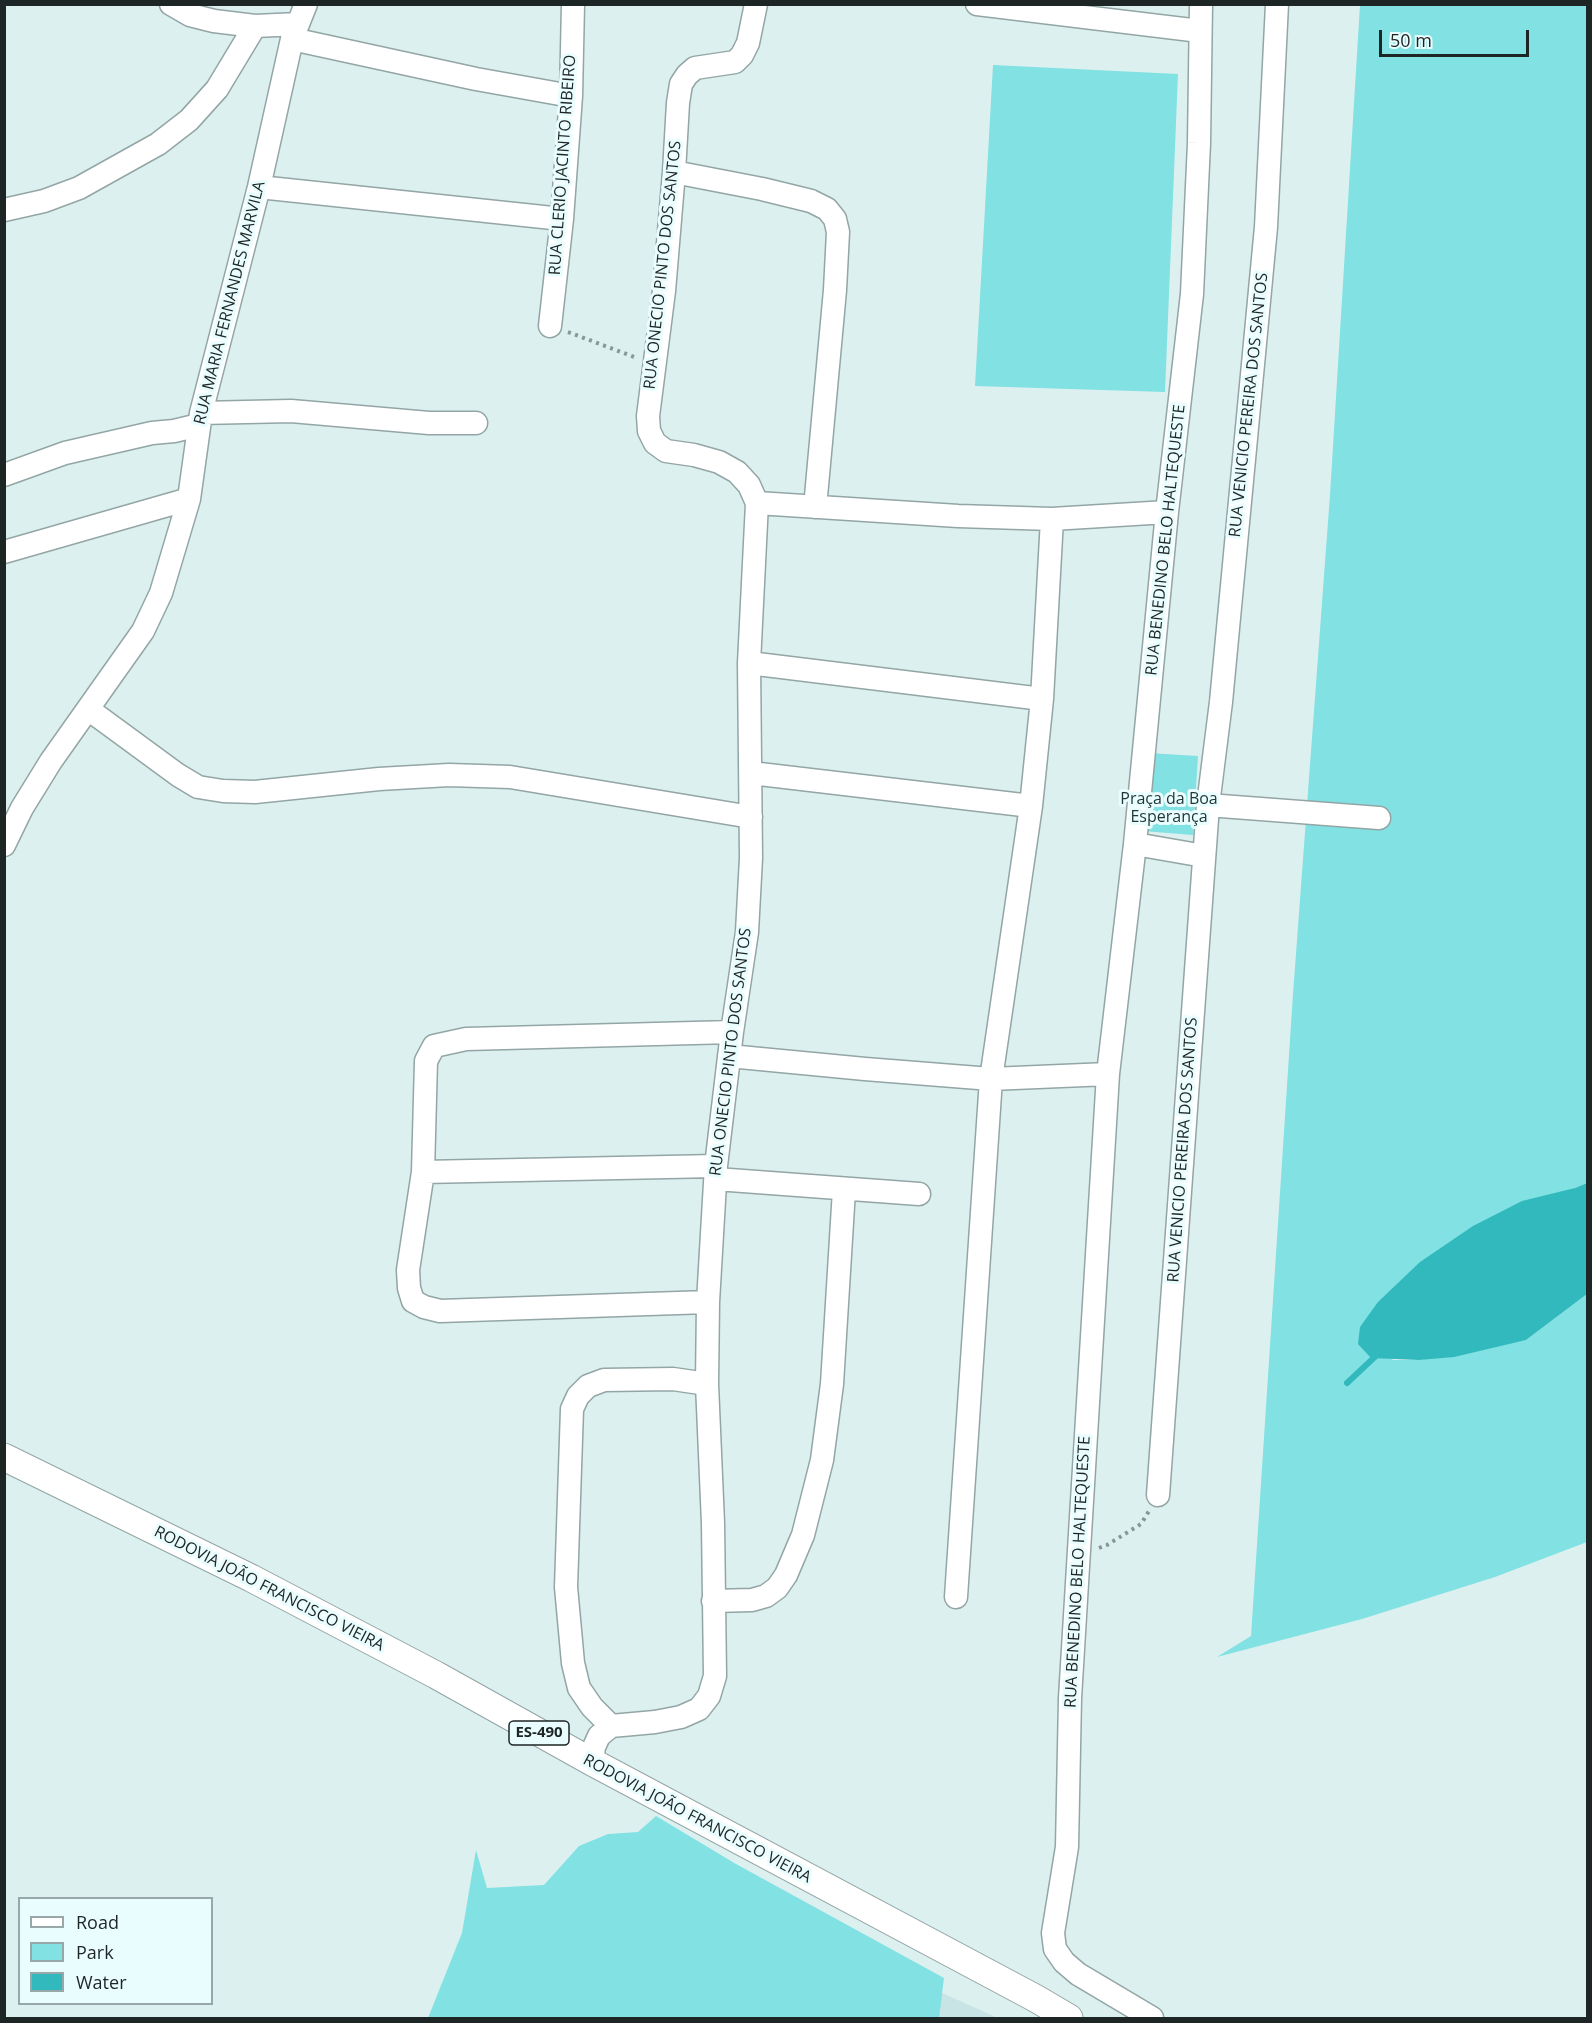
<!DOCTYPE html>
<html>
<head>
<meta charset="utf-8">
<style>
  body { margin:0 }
  #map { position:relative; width:1592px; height:2023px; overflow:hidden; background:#ddf0f0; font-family:"Open Sans",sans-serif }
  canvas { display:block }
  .frame { position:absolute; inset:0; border:6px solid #1e2525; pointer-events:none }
  .legend { position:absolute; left:18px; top:1897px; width:195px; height:108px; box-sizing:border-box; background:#eafdfe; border:2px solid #98a7a7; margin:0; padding:8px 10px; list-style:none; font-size:18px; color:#1e2525 }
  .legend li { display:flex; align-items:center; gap:12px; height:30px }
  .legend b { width:30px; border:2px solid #98a7a7 }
  .scale { position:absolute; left:1379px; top:30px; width:150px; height:27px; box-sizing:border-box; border:3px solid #1e2525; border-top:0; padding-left:8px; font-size:18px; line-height:21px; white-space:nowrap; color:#1e2525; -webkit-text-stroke:4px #eafdfe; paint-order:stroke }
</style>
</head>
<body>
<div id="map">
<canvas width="1592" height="2023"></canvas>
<div class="frame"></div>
<ul class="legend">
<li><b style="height:8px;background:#fff"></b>Road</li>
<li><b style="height:16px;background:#81e1e3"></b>Park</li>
<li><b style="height:16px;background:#31b9bd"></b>Water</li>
</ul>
<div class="scale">50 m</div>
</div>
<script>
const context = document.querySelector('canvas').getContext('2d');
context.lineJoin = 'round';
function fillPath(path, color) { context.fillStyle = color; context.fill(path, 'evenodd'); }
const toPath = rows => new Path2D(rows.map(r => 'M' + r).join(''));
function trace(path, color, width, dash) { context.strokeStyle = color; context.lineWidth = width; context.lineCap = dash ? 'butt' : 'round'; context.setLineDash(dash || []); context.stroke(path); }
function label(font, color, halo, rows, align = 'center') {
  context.font = font + ' "Open Sans",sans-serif'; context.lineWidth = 6; context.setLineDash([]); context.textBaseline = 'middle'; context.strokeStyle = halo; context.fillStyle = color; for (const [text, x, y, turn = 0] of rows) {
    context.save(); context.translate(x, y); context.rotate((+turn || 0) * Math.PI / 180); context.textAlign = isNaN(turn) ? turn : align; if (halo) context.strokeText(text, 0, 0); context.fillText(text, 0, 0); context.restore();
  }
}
fillPath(toPath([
  [940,1992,998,2018,936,2018]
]), '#c8e4e4');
fillPath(toPath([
  [1360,5,1587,5,1587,1183,1575,1188,1392,1360,1419,1360,1526,1340,1587,1294,1587,1542,1495,1577,1362,1619,1217,1657,1251,1636,1293,994,1330,495],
  [993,65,1178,74,1165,392,975,386],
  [1149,753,1198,756,1193,835,1142,831],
  [656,1816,736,1864,944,1978,939,2018,428,2018,462,1933,476,1850,487,1888,544,1885,579,1846,608,1834,638,1832]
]), '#81e1e3');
fillPath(toPath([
  [1587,1183,1587,1294,1526,1340,1454,1357,1419,1360,1371,1358,1358,1344,1360,1327,1378,1302,1420,1262,1473,1226,1522,1201,1575,1188]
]), '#31b9bd');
trace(toPath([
  [1347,1383,1379,1353]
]), '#31b9bd', 6);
const minor = toPath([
  [171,4,190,15,214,21,255,26,298,24],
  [977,4,1200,31],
  [292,39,476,79,571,96],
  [674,172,762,189,811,201,827,209,835,219,838,232,835,290,815,507],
  [259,187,562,219],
  [4,210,44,201,79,188,158,144,189,120,217,89,255,26],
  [550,326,562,219,571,96,573,4],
  [201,413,291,411,429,423,476,423],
  [4,475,65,453,152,433,174,431,199,425],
  [757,503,958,516,1052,519,1167,512],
  [4,552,189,499],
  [749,663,1042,699],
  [88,709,178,775,198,787,223,791,255,792,379,779,449,775,510,777,751,817],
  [751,773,1031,806],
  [1208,805,1379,818],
  [1135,844,1204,856],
  [4,845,22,808,51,761,143,631,161,593,189,499,201,413,259,187,292,39,306,4],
  [729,1056,865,1069,991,1079,1108,1074],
  [423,1172,716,1166],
  [716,1179,919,1194],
  [708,1302,440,1311,424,1307,413,1301,409,1288,408,1270,423,1172,426,1061,434,1046,466,1039,732,1032],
  [1158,1495,1208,805,1221,702,1266,227,1277,4],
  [956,1597,991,1079,1031,806,1042,699,1052,519],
  [713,1601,752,1600,766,1596,777,1588,786,1575,803,1535,822,1460,832,1384,844,1190],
  [611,1726,592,1707,579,1688,573,1663,566,1587,572,1409,578,1396,588,1386,604,1380,673,1379,707,1384],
  [592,1762,594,1747,599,1736,611,1726,655,1722,681,1717,699,1709,709,1696,715,1676,713,1523,707,1384,708,1302,716,1166,732,1032,747,932,751,858,749,663,757,503,749,485,737,472,719,462,694,455,666,451,655,443,649,431,648,416,664,291,674,172,678,103,681,84,687,75,695,68,735,62,742,55,748,43,756,4],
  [1152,2018,1078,1974,1064,1962,1055,1949,1053,1933,1067,1847,1070,1698,1108,1074,1135,844,1167,512,1192,294,1199,143,1201,4]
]);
const major = toPath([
  [4,1457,251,1578,436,1675,592,1762,1035,1998,1069,2018]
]);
trace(minor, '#93a5a5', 25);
trace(major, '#93a5a5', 29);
trace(toPath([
  [568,332,637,358],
  [1099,1548,1107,1545,1141,1524,1149,1511]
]), '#889696', 4, [3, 4.5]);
trace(minor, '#fff', 22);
trace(major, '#fff', 27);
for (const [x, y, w] of [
  [539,1733,60]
]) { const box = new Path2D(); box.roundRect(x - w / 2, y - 12, w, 24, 4.5); context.fillStyle = '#eafdfe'; context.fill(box); trace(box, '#1e2525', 1.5); }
label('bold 15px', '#1e2525', null, [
  ["ES-490",539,1733]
]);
label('16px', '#1e2525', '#eafdfe', [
  ["RUA CLERIO JACINTO RIBEIRO",563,165,-86],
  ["RUA ONECIO PINTO DOS SANTOS",663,265,-84],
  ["RUA MARIA FERNANDES MARVILA",230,303,-76],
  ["RUA VENICIO PEREIRA DOS SANTOS",1249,405,-84],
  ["RUA BENEDINO BELO HALTEQUESTE",1166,540,-84],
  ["RUA ONECIO PINTO DOS SANTOS",731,1052,-83],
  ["RUA VENICIO PEREIRA DOS SANTOS",1183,1150,-86],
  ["RUA BENEDINO BELO HALTEQUESTE",1078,1572,-87],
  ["RODOVIA JOÃO FRANCISCO VIEIRA",269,1589,27],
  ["RODOVIA JOÃO FRANCISCO VIEIRA",697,1819,28]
]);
label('16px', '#1f3536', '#eafdfe', [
  ["Praça da Boa",1169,799],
  ["Esperança",1169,817]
]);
</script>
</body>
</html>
